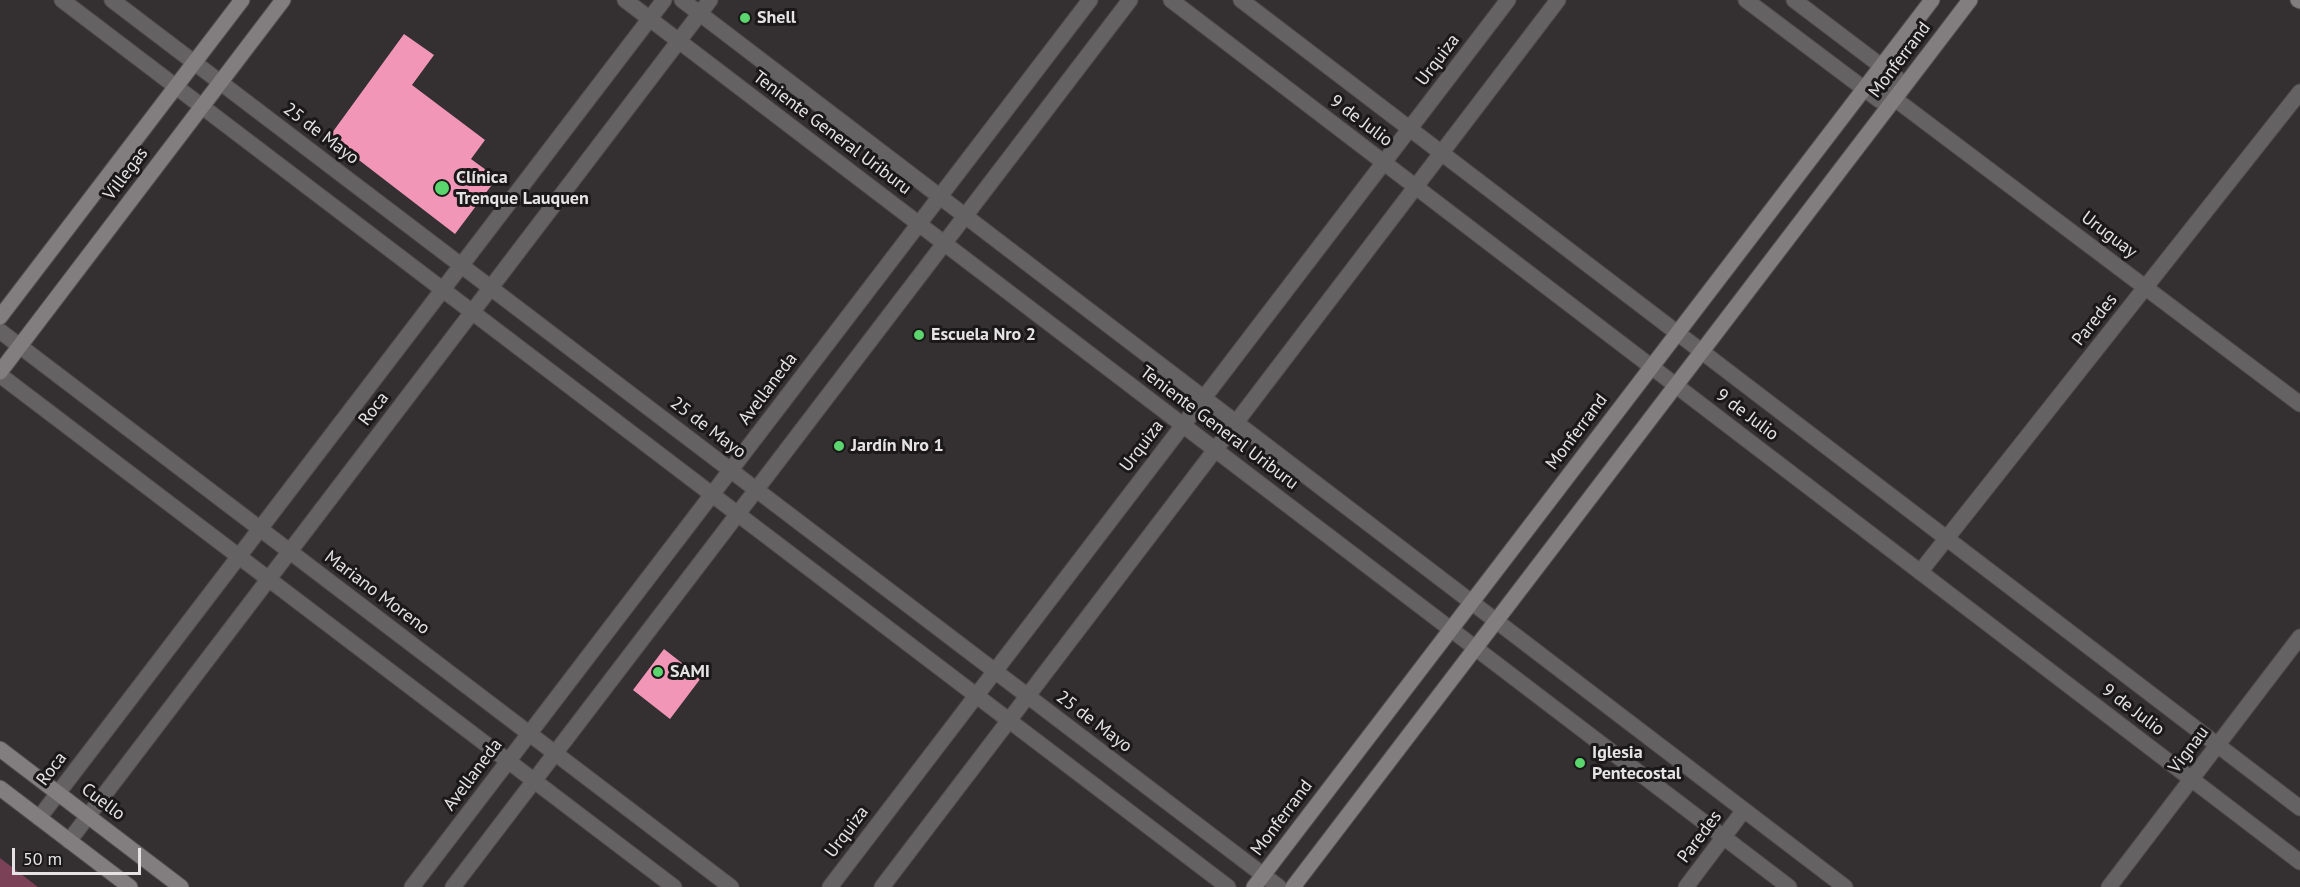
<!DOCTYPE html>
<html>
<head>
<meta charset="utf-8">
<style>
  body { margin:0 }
  #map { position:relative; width:2300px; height:887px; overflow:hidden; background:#342f31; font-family:"PT Sans",sans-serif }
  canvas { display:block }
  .scale { position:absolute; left:12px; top:848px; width:129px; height:27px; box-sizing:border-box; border:3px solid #e6e3e4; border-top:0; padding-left:8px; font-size:18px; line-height:21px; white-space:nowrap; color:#e6e3e4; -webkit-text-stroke:4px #1a1818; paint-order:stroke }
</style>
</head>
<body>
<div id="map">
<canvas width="2300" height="887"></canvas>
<div class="scale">50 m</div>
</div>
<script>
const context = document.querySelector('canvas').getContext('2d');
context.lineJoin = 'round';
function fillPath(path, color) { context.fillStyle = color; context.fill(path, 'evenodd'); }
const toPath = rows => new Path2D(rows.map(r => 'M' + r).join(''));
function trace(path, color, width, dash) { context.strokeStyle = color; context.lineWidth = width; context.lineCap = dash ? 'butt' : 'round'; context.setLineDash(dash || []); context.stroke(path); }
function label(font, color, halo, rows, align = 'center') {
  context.font = font + ' "PT Sans",sans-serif'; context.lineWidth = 6; context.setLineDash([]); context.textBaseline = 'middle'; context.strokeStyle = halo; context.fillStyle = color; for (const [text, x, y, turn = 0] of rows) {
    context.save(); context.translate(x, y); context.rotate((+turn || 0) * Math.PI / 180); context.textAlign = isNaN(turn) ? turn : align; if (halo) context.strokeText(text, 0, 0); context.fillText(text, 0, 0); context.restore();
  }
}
fillPath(toPath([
  [0,858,38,887,0,887]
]), '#7a4157');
fillPath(toPath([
  [404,34,434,55,412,85,485,140,471,159,497,178,455,234,329,137],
  [664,649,701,678,670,719,633,690]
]), '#f296b8');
const street = toPath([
  [62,0,1228,887],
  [112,0,1279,887],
  [625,0,1789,887],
  [682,0,1845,887],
  [1171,0,2300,862],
  [1241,0,2300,808],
  [1746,0,1879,100,1895,99,2300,404],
  [1794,0,1897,78,1895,99],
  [0,331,731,887],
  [0,375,674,887],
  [1920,572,2300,92],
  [39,818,664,0],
  [69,841,710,0],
  [412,887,1090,0],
  [453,887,1130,0],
  [830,887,1508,0],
  [882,887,1558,0],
  [1686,887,1744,810],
  [2109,887,2300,637]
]);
const secondary = toPath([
  [2298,0,2300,1],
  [0,317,242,0],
  [0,372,283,0],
  [0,749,181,887],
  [0,788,130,887],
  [1254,887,1932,0],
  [1293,887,1970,0]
]);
trace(street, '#504c4e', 17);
trace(secondary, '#504c4e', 17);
trace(street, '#656263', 15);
trace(secondary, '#827e7f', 15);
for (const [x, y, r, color] of [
  [745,18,6,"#5bd56e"],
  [442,188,8,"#5bd56e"],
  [919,335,6,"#5bd56e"],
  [839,446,6,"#5bd56e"],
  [658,672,6,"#5bd56e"],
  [1580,763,6,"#5bd56e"]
]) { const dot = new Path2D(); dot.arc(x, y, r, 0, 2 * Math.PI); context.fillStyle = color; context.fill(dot); trace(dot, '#1a1818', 2); }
label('bold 18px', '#e6e3e4', '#1a1818', [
  ["Shell",757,18],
  ["Clínica",456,178],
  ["Trenque Lauquen",456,199],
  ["Escuela Nro 2",931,335],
  ["Jardín Nro 1",851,446],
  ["SAMI",670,672],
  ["Iglesia",1592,753],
  ["Pentecostal",1592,774]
], 'left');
label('18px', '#e6e3e4', '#1a1818', [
  ["Urquiza",1438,60,-53],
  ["Monferrand",1900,60,-53],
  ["9 de Julio",1361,121,37],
  ["Teniente General Uriburu",832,133,37],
  ["25 de Mayo",321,134,37],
  ["Villegas",126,174,-53],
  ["Uruguay",2109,235,37],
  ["Paredes",2095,320,-52],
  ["Avellaneda",768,389,-53],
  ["Roca",374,409,-53],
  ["9 de Julio",1747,415,37],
  ["25 de Mayo",708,428,37],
  ["Teniente General Uriburu",1219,428,37],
  ["Monferrand",1577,432,-53],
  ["Urquiza",1142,446,-53],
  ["Mariano Moreno",377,593,37],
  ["9 de Julio",2133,710,37],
  ["25 de Mayo",1094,722,37],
  ["Vignau",2189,750,-53],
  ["Roca",52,769,-53],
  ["Avellaneda",473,775,-53],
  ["Cuello",103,802,37],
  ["Monferrand",1282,818,-53],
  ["Urquiza",847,832,-53],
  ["Paredes",1700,837,-53]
]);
</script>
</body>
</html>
